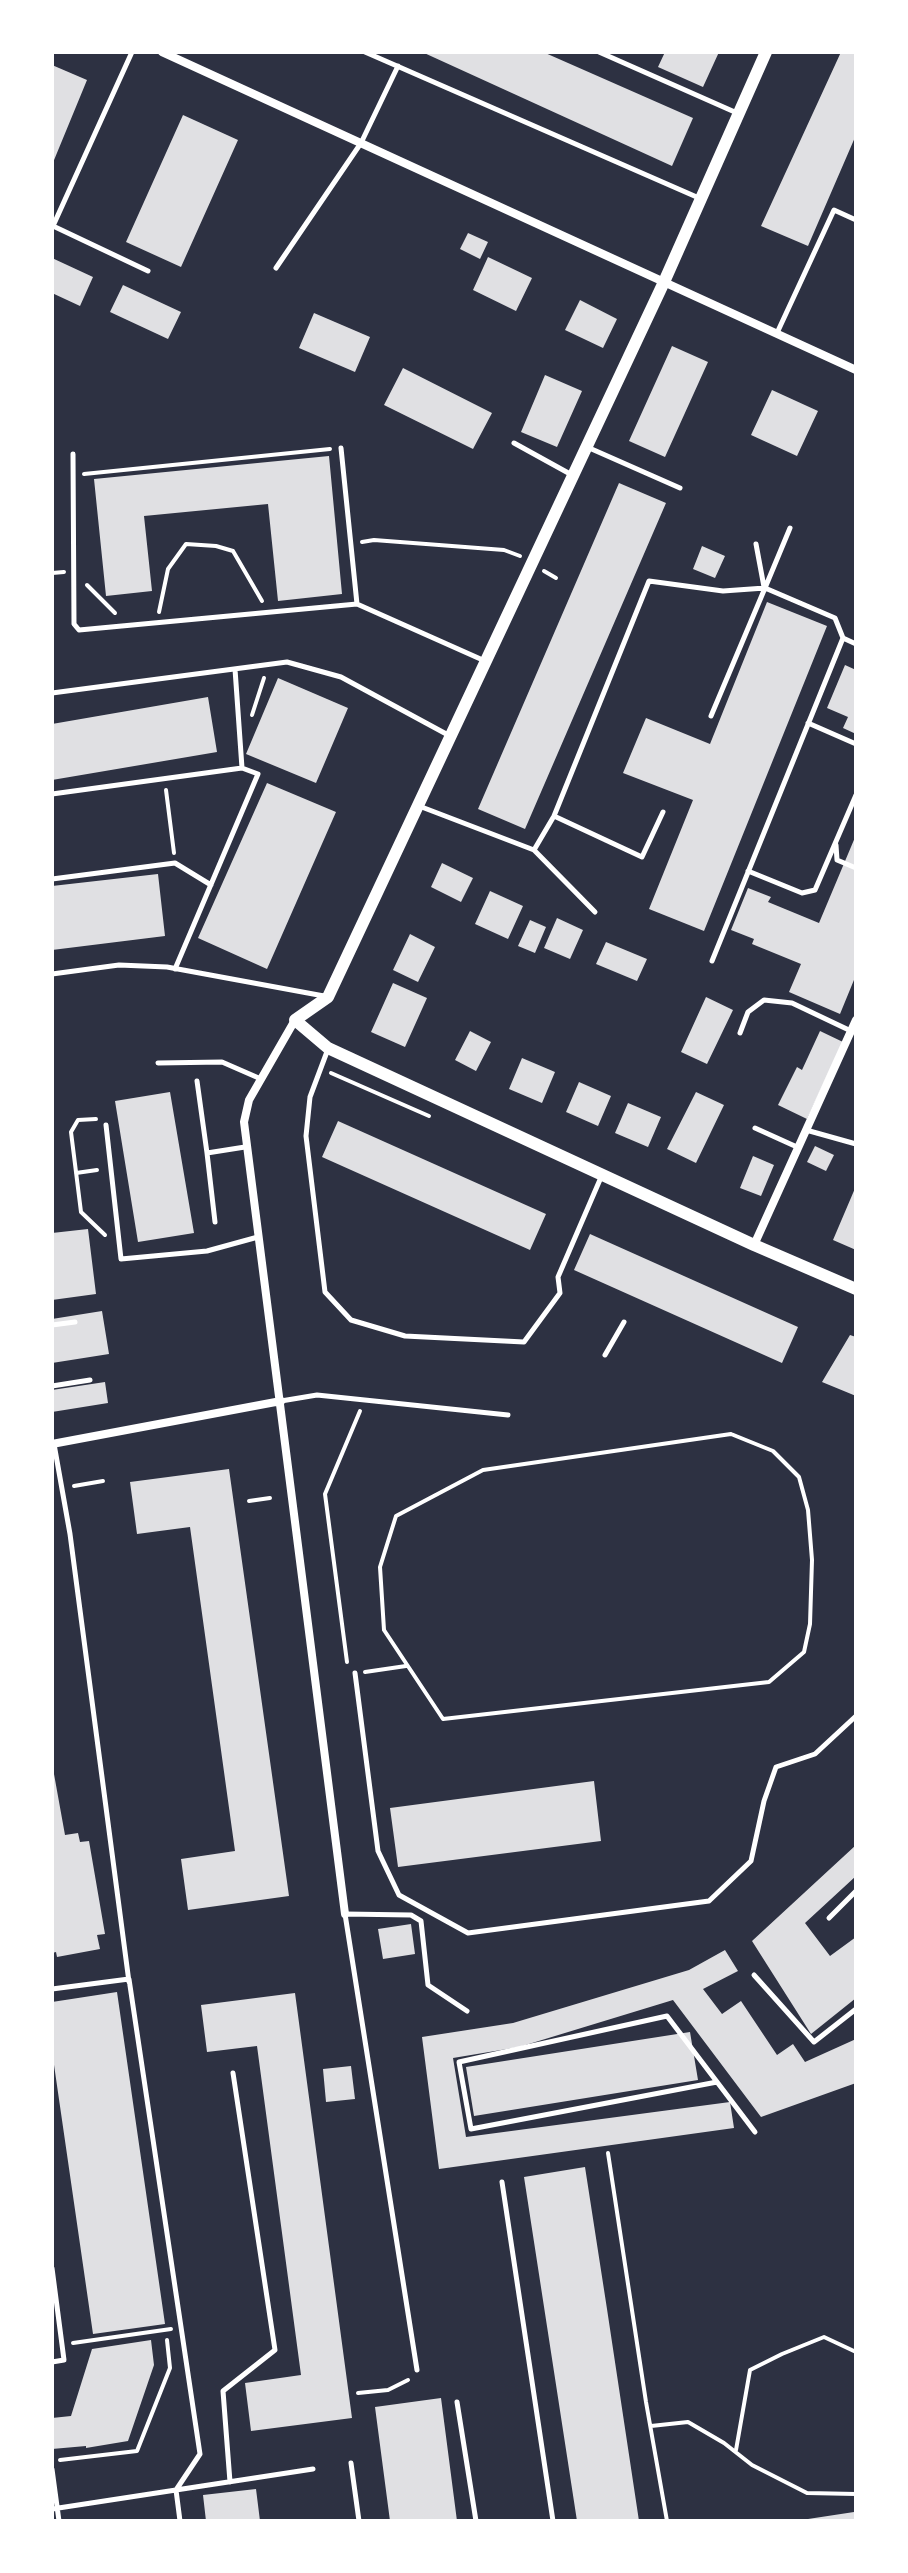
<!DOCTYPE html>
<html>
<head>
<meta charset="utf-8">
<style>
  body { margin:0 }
  #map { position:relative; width:908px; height:2573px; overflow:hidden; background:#2d3142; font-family:"Noto Sans",sans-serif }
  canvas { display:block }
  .frame { position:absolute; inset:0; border:54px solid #fff; pointer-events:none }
</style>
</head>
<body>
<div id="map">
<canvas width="908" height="2573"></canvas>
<div class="frame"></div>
</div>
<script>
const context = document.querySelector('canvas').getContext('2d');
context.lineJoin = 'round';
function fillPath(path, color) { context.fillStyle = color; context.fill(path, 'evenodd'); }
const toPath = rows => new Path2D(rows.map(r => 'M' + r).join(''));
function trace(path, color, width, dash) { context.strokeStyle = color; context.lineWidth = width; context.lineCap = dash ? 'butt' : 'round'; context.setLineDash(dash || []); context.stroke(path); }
fillPath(toPath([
  [422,52,543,52,693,118,672,166],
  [665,52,719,52,703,87,658,67],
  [841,52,856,52,856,135,808,246,761,226],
  [52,65,87,80,52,165],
  [183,115,238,140,181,267,126,242],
  [468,233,488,242,480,259,460,249],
  [488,257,532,278,516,311,473,290],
  [52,258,93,277,80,306,52,293],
  [123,285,181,312,168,339,110,312],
  [580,300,617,319,603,348,565,330],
  [314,313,370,337,355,372,299,348],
  [672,346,708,362,665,457,629,441],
  [403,368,492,413,473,449,384,405],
  [545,375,582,391,557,447,521,432],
  [772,390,818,411,797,456,751,435],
  [329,456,342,594,278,601,268,504,144,516,152,591,106,596,94,479],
  [619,483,666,503,525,829,478,809],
  [702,546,725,556,715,578,693,569],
  [767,602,827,626,704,931,649,909,693,800,623,773,646,718,710,744],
  [845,665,856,670,856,734,843,728,848,717,827,708],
  [278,678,348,708,316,783,246,754],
  [208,697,217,752,52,780,52,724],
  [267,783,336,812,267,969,198,938],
  [856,835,856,975,840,1014,789,992,801,964,752,944,754,939,731,930,748,888,771,897,768,902,819,923],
  [442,863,473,878,461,902,431,887],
  [158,874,165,936,52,950,52,886],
  [490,891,523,906,508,939,475,924],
  [557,918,583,930,570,959,544,948],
  [530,920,546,927,535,953,518,946],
  [410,934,435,947,418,982,393,970],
  [606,942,647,959,637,981,596,964],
  [393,983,427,998,405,1047,371,1032],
  [706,997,733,1010,707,1064,681,1052],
  [470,1031,491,1042,476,1071,455,1060],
  [820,1031,843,1042,807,1119,778,1105,797,1067,802,1070],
  [522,1058,555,1072,542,1103,509,1089],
  [579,1082,611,1096,598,1126,566,1112],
  [170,1092,194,1233,138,1242,115,1101],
  [696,1092,724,1105,696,1163,667,1149],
  [628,1103,661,1117,648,1147,615,1133],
  [338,1121,546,1214,530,1250,322,1157],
  [815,1146,834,1155,826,1171,807,1162],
  [753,1156,774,1165,761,1196,740,1188],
  [856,1186,856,1250,833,1240],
  [88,1229,96,1294,52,1300,52,1233],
  [590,1234,798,1327,782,1363,574,1270],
  [102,1311,109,1354,52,1363,52,1319],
  [850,1335,856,1337,856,1396,822,1382],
  [105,1382,108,1403,52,1412,52,1390],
  [229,1469,289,1896,188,1910,181,1859,235,1851,190,1527,137,1534,130,1482],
  [52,1763,65,1835,78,1833,80,1842,89,1841,105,1934,97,1935,100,1949,57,1957,56,1952,52,1953],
  [594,1781,601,1841,398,1867,390,1808],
  [856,1845,856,1876,805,1923,830,1956,856,1937,856,1998,811,2034,752,1941],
  [411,1924,415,1954,383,1959,378,1929],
  [725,1950,738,1971,703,1989,722,2014,741,2001,777,2055,793,2044,805,2062,856,2039,856,2083,761,2117,673,2000,519,2047,453,2058,466,2137,730,2102,734,2128,439,2169,422,2037,513,2023,689,1970],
  [117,1992,165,2324,93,2334,52,2051,52,2002],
  [295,1993,352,2418,251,2431,245,2383,301,2375,257,2046,207,2052,201,2005],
  [690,2032,698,2080,474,2116,466,2067],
  [351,2066,355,2099,326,2102,323,2069],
  [585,2167,607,2309,639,2521,577,2521,524,2177],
  [151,2340,154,2365,128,2441,86,2448,86,2446,52,2449,52,2418,71,2416,92,2349],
  [441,2398,457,2521,390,2521,375,2407],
  [256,2489,260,2521,206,2521,203,2495],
  [854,2512,856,2521,808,2521,808,2519]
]), '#e0e0e3');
trace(toPath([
  [84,474,330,449],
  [362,542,374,540,504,550,520,556],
  [544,571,556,578],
  [52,573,64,572],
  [87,585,115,613],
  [159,612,168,569,186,544,216,546,233,551,262,601],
  [252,715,264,678],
  [166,790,174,853],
  [331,1073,429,1116],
  [96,1119,78,1120,71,1132,81,1212,105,1235],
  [76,1173,97,1170],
  [731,1434,773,1451,799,1477,808,1510,812,1560,810,1624,804,1652,769,1682,443,1719,384,1630,380,1567,396,1516,483,1470,731,1434],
  [74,1486,103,1481],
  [249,1501,270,1498],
  [347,1662,325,1494,360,1411],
  [365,1672,406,1666],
  [608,2153,646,2402,667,2521],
  [73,2343,171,2329],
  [358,2393,388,2390,408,2380],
  [651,2426,688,2422,724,2443,752,2465,807,2493,856,2494],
  [736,2450,750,2370,782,2354,824,2337,856,2352],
  [60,2460,137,2451,170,2368,167,2340]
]), '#fff', 4);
trace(toPath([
  [132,52,53,226,148,271],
  [365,52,699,198],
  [599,52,737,113],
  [276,268,361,143,398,66],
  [777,333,834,210,856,220],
  [514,443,572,475],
  [587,447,680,488],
  [341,448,357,604],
  [73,454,74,624,79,630,357,604,485,661],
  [756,544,764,587],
  [765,588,790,528],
  [52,693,287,662,341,677,450,736],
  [711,716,765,588,835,618,843,638,856,644],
  [808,723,856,744],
  [52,794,242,768],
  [419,806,534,850,595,912],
  [554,816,642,857,663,812],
  [836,845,837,860,856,868],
  [534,850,554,816,649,581,723,591,765,588],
  [748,871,802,893,815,890,856,795],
  [52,879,175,863,211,885],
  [712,961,843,638],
  [175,969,258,774,242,768,235,669],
  [52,974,119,965,167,967,324,996],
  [740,1033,748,1012,764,1000,792,1003,851,1031],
  [328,1049,310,1097,306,1136,325,1292,351,1320,405,1336,524,1342,560,1293,558,1277,602,1175],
  [158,1063,222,1062,261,1079],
  [197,1081,207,1153],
  [106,1125,121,1259,207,1251,258,1237],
  [755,1128,797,1147],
  [806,1130,856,1144],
  [215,1222,207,1153,245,1147],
  [52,1325,75,1322],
  [605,1355,624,1322],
  [52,1386,90,1380],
  [281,1401,317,1395,508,1415],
  [54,1444,70,1534,129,1982],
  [355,1673,378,1851,399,1895,468,1933,709,1901,751,1861,764,1801,776,1767,815,1754,856,1716],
  [829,1918,856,1891],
  [754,1975,814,2042,856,2009],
  [52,1989,129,1979,200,2454,176,2490,180,2521],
  [717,2082,471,2129,459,2062,667,2016,755,2132],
  [502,2182,553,2521],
  [52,2268,64,2360,52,2362],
  [417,2370,345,1914,411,1915,421,1921,428,1985,467,2011],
  [457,2402,476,2521],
  [351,2463,359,2521],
  [52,2469,59,2521],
  [230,2482,223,2391,275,2350,233,2073],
  [52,2509,313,2469]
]), '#fff', 5);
trace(toPath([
  [162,52,856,370],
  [295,1020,249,1100,244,1122,345,1914],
  [754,1245,856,1020],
  [52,1444,281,1401]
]), '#fff', 8);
trace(toPath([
  [766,52,664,282,328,997,295,1020,328,1048,754,1245,856,1289]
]), '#fff', 12);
</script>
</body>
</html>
